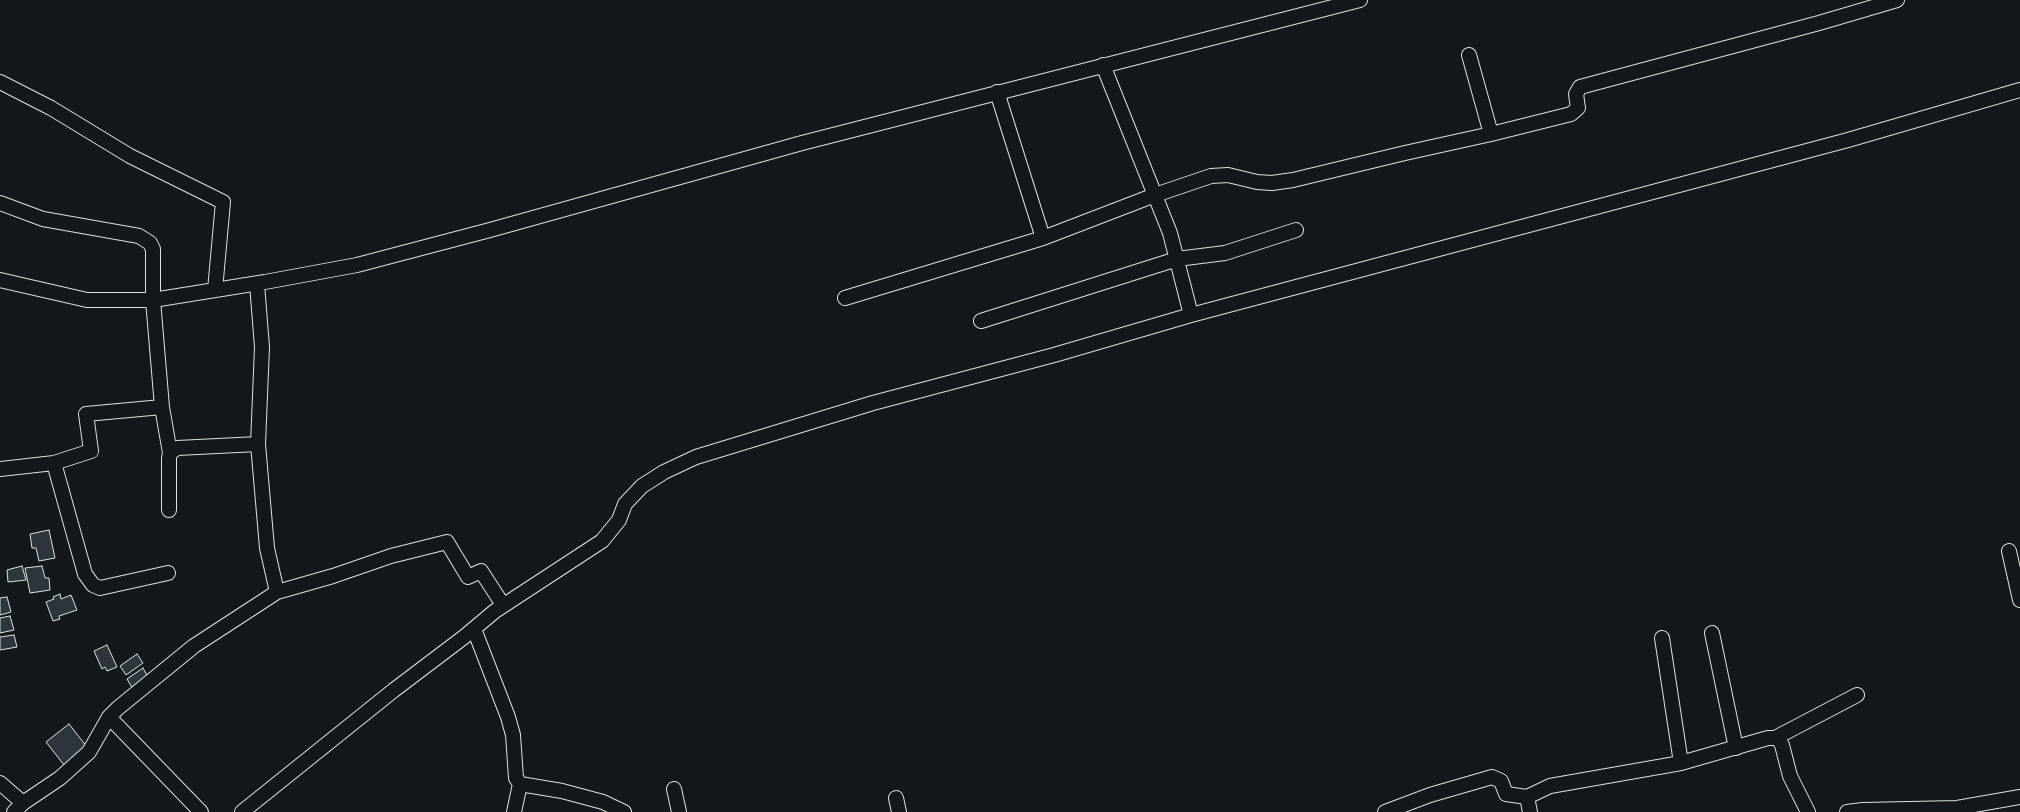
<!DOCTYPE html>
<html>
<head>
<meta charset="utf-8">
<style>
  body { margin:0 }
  canvas { display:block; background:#14181c }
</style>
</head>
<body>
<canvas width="2020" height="812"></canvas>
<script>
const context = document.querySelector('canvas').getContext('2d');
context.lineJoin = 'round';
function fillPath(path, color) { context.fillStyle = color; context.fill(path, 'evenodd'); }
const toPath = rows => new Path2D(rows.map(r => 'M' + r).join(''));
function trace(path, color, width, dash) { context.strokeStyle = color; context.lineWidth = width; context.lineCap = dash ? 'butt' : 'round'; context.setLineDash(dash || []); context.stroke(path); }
const building = toPath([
  [49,530,55,558,39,561,36,548,32,548,30,534,49,530],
  [22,566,26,580,8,582,7,570,22,566],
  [42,566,45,578,49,578,50,590,30,593,25,568,42,566],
  [60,594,61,599,71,595,77,610,59,616,60,619,53,621,46,602,54,599,53,597,60,594],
  [7,597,11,612,0,615,0,598,7,597],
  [10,616,14,630,0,633,0,618,10,616],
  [14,635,17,647,0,650,0,637,14,635],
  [107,645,117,667,107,671,105,667,102,669,94,651,107,645],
  [137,654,143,663,126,675,120,666,137,654],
  [143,668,149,679,134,691,127,679,143,668],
  [69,724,87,747,64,765,46,742,69,724]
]);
fillPath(building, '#2c363c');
trace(building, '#d8e6dc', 1);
const minor = toPath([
  [1469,55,1491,134],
  [1103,65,1170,233,1191,315],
  [0,82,51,108,130,156,223,202,215,290],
  [997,92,1043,238],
  [0,203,43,219,139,236,150,243,153,249,153,300,162,407,86,414,91,451,54,463,0,469],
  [0,280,87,300,153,300,265,282,357,265,490,230,802,143,1360,0],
  [845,298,1043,238,1155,195,1211,176,1228,175,1257,182,1272,183,1293,180,1405,153,1491,134,1571,114,1578,108,1576,94,1580,87,1819,23,1897,0],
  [981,321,1177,259,1225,253,1296,230],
  [162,407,170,453],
  [54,463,85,574,93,585,100,588,168,573],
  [169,510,169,458,170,453,177,448,258,444],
  [2009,551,2020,600],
  [277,592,333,576,391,556,447,542,468,577,481,571,503,605],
  [474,629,508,717,513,735,516,778,520,784,562,791,603,802,624,812],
  [1712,633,1736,748],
  [1662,638,1681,763],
  [109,717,201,812],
  [1775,738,1857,695],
  [0,783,23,803],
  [674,789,679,812],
  [896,798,899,812],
  [14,812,23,803,60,778,89,752,109,717,118,708,194,646,277,592,267,548,258,444,262,347,257,284],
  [242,812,394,690,464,637,495,611,602,541,619,520,625,504,642,486,664,472,696,457,873,403,1054,355,1191,315,1848,140,2020,90],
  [514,812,520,784],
  [1385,812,1430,795,1492,777,1501,781,1506,794,1527,797],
  [1530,812,1527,797,1550,786,1681,763,1768,738,1775,738,1779,740,1782,745,1790,776,1808,812],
  [1847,812,1863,810,1957,808,2020,797]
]);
trace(minor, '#d8e6dc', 16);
trace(minor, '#14181c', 14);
</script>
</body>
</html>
